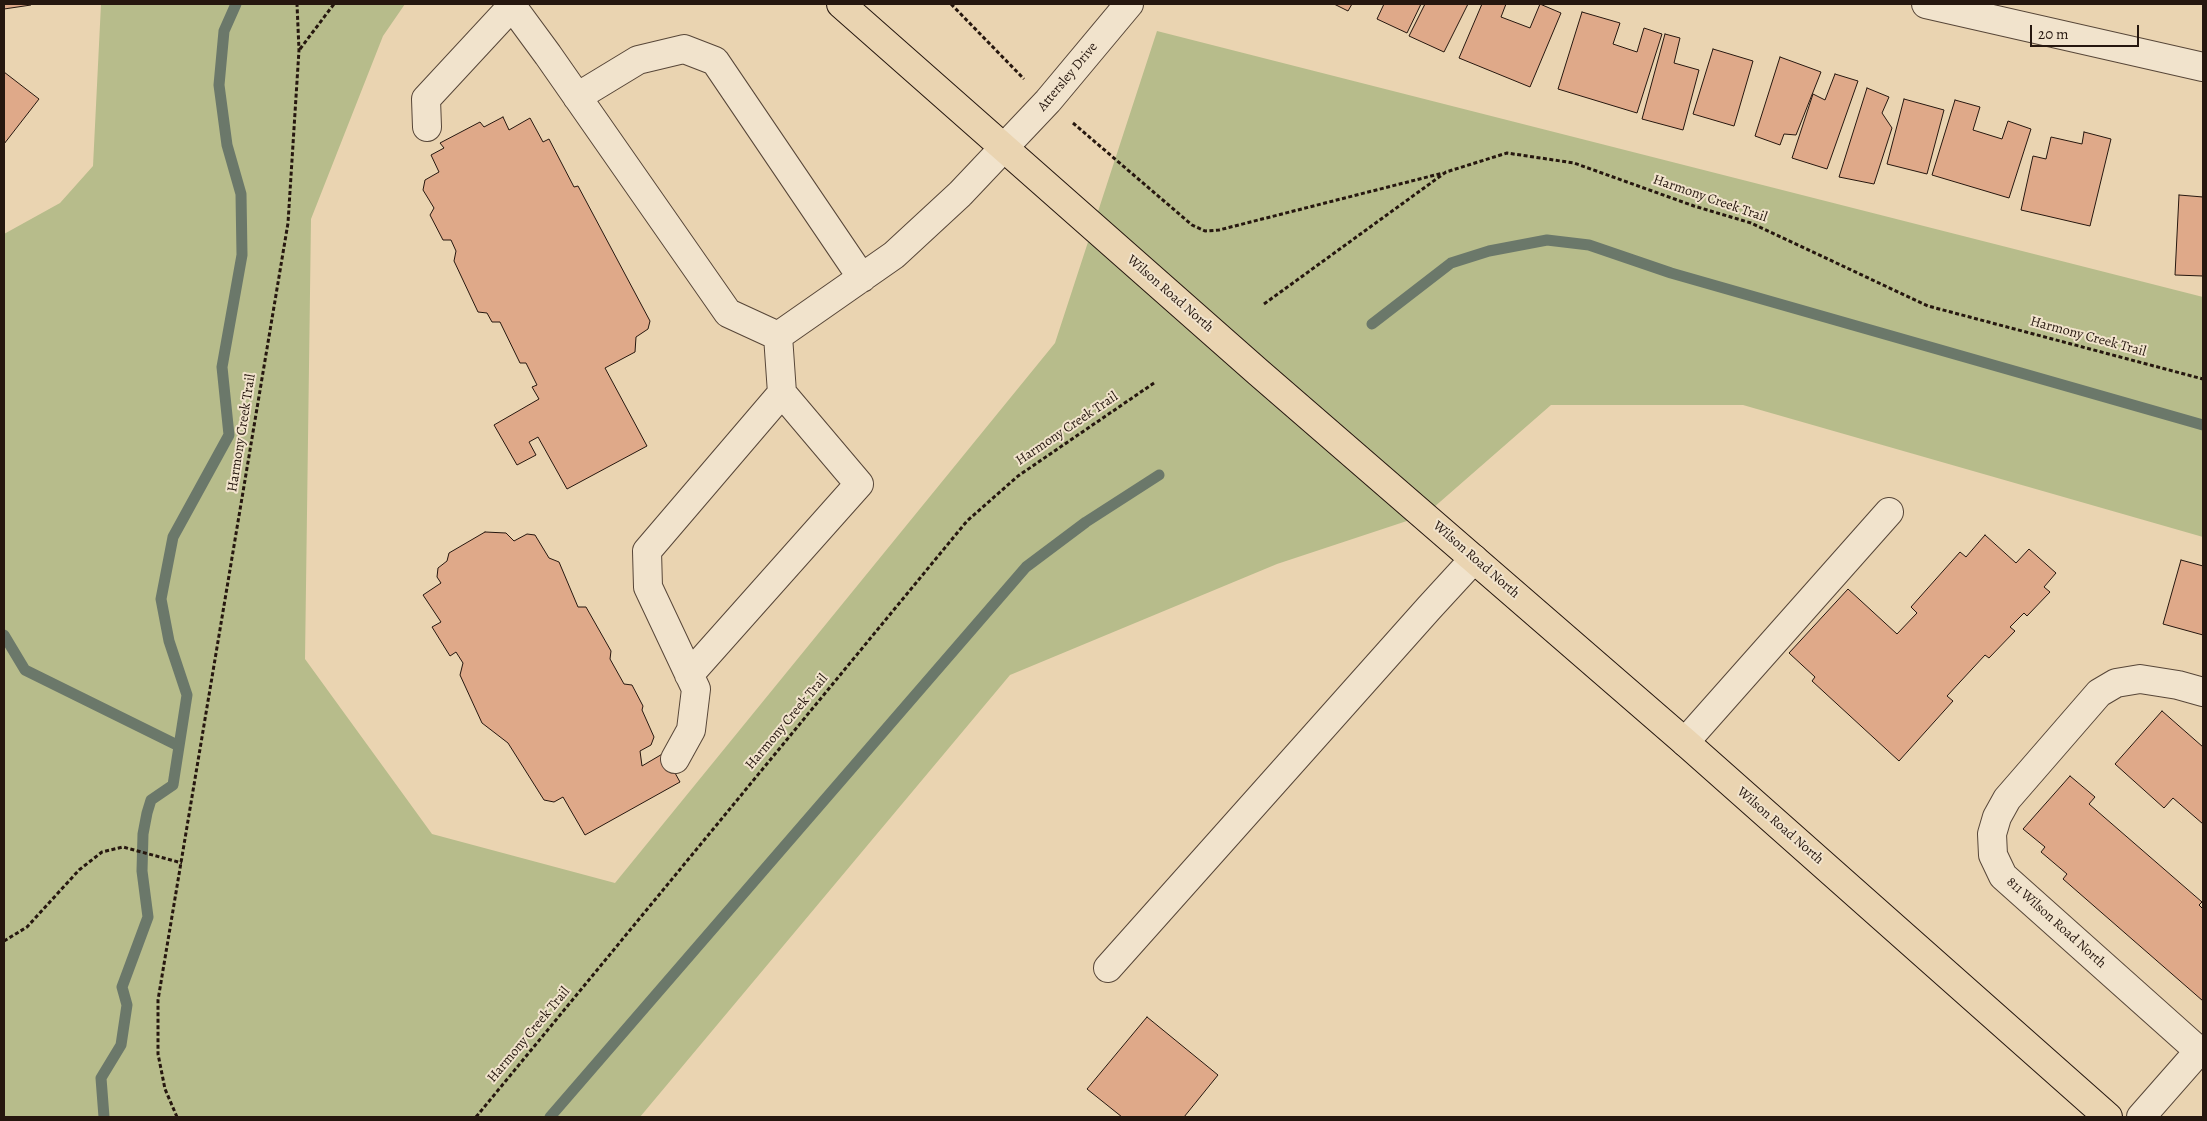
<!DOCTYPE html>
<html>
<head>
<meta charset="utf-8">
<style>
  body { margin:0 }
  #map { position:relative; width:2207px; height:1121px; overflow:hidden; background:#ead4b1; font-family:Alegreya,serif }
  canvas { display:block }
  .frame { position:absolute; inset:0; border:5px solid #26170f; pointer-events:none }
  .scale { position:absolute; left:2030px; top:25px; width:109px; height:22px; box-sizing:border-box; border:2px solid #26170f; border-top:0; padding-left:6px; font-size:15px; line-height:18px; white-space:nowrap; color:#26170f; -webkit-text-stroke:4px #f1e3cc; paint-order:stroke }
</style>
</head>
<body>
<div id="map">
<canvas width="2207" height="1121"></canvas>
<div class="frame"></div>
<div class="scale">20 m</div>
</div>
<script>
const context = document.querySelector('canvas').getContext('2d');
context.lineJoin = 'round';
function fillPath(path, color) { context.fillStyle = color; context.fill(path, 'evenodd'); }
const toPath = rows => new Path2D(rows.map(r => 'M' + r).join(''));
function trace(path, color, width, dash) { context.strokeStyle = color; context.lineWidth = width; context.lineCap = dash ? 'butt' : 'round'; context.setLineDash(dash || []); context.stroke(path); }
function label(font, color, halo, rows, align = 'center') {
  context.font = font + ' Alegreya,serif'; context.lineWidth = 4; context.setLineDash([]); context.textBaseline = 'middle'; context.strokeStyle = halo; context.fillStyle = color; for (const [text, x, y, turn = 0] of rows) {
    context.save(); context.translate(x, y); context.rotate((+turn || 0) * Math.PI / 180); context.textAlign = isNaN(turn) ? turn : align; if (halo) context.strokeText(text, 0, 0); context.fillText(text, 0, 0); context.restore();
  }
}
fillPath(toPath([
  [101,4,405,4,383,36,311,219,305,659,432,834,615,883,1055,343,1157,31,2203,297,2203,537,1743,405,1551,405,1425,515,1277,564,1010,675,640,1117,4,1117,4,234,60,203,93,166]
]), '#b7bc8b');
trace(toPath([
  [1372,324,1451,263,1489,251,1547,240,1589,245,1671,273,2203,425],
  [4,635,25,670,179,746],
  [104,1117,101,1078,121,1045,127,1005,122,987,148,917,142,871,143,834,147,813,151,800,173,785,187,695,169,641,161,599,173,537,229,435,222,367,242,255,241,194,227,145,219,85,224,31,236,4],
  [550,1117,1026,567,1086,522,1159,475]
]), '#6b786a', 11);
const building = toPath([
  [4,4,30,4,31,5,4,9,4,4],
  [1334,4,1352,4,1348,11,1334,4],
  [1384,4,1421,4,1407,33,1377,19,1384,4],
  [1425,4,1468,4,1444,52,1409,36,1425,4],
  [1482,4,1506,4,1501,17,1530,28,1540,4,1561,13,1530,87,1459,58,1482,4],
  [1582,12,1620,23,1613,44,1637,52,1644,28,1662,34,1637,113,1558,89,1582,12],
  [1665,34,1680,38,1674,63,1699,70,1683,130,1642,119,1665,34],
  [1713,49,1753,61,1734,126,1693,114,1713,49],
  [1780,57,1821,72,1796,135,1784,134,1780,145,1755,136,1780,57],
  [4,72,39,99,4,144,4,72],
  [1835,74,1858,81,1827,169,1792,158,1813,94,1825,100,1835,74],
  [1867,88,1889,97,1882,113,1892,128,1874,184,1839,177,1867,88],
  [1904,99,1944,110,1927,174,1887,164,1904,99],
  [1955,100,1980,107,1973,130,2002,139,2008,121,2031,129,2009,198,1932,175,1955,100],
  [503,117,509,130,530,118,543,142,549,139,574,187,578,186,650,321,648,329,636,337,635,352,605,368,647,446,567,489,538,437,529,442,536,455,517,465,494,425,539,399,532,387,537,385,526,363,520,363,500,322,492,322,487,313,478,312,454,261,456,251,451,240,443,240,430,215,434,208,423,190,425,180,439,172,431,155,444,148,440,143,480,122,484,127,503,117],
  [2084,132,2111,139,2090,226,2021,210,2033,156,2046,159,2051,137,2082,144,2084,132],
  [2179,195,2203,197,2203,276,2175,275,2179,195],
  [485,532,506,533,514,541,527,534,535,535,549,558,559,562,578,607,586,607,611,651,610,659,624,684,632,685,643,706,642,710,654,737,651,745,640,751,642,766,664,753,680,782,585,835,563,797,554,802,544,800,508,743,482,723,460,675,463,663,456,652,450,656,432,627,441,622,423,595,441,583,437,577,438,568,447,561,449,553,485,532],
  [1985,535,2016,563,2029,549,2056,573,2044,587,2050,592,2027,616,2024,613,2010,627,2015,631,1989,658,1985,655,1947,696,1953,701,1899,761,1812,681,1815,677,1789,653,1848,589,1897,634,1917,613,1911,607,1960,552,1966,557,1985,535],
  [2181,560,2203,566,2203,635,2163,624,2181,560],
  [2162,711,2203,747,2203,824,2173,798,2164,808,2115,764,2162,711],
  [2070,776,2095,797,2089,804,2202,902,2199,905,2203,909,2203,1001,2063,879,2067,874,2041,852,2045,847,2023,829,2070,776],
  [1147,1017,1218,1075,1184,1117,1122,1117,1087,1089,1147,1017]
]);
fillPath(building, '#dfa989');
trace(building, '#26170f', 1);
const minor = toPath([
  [1926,4,2203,67],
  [512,6,548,55,728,313,778,336,894,255,960,194,1048,101,1129,4],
  [577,97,638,60,684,49,715,61,862,278],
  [427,127,426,99,514,4],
  [689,675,859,484,782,393],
  [1685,742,1889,512],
  [675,759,691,730,696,689,648,587,647,551,782,393,778,336],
  [1108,968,1429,608,1474,559],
  [2199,1051,2003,876,1993,855,1992,834,1997,817,2007,799,2099,693,2116,683,2140,679,2178,685,2203,692],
  [2141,1117,2199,1051,2203,1052]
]);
const major = toPath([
  [841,4,1258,372,1685,742,2108,1117]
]);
trace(minor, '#574638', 30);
trace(major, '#26170f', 30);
trace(toPath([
  [951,4,1024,79],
  [300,49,334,4],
  [1073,123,1192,225,1205,231,1219,230,1443,173],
  [1264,304,1446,172,1507,153,1574,163,1694,206,1751,223,1928,306,2203,379],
  [4,941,27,927,79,870,102,852,123,847,182,863],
  [177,1117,165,1089,158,1054,158,1000,288,223,299,50,297,4],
  [476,1117,967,521,1018,476,1154,383]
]), '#26170f', 3, [4, 2.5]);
trace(minor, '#f1e3cc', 28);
trace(major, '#ead4b1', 28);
label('14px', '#26170f', '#f1e3cc', [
  ["Attersley Drive",1068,77,-50],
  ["Harmony Creek Trail",1710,199,19],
  ["Wilson Road North",1170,294,41],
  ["Harmony Creek Trail",2088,337,15],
  ["Harmony Creek Trail",1067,429,-34],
  ["Harmony Creek Trail",242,433,-81],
  ["Wilson Road North",1476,560,41],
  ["Harmony Creek Trail",787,722,-50],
  ["Wilson Road North",1780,826,41],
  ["811 Wilson Road North",2056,923,42],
  ["Harmony Creek Trail",529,1035,-50]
]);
</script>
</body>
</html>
